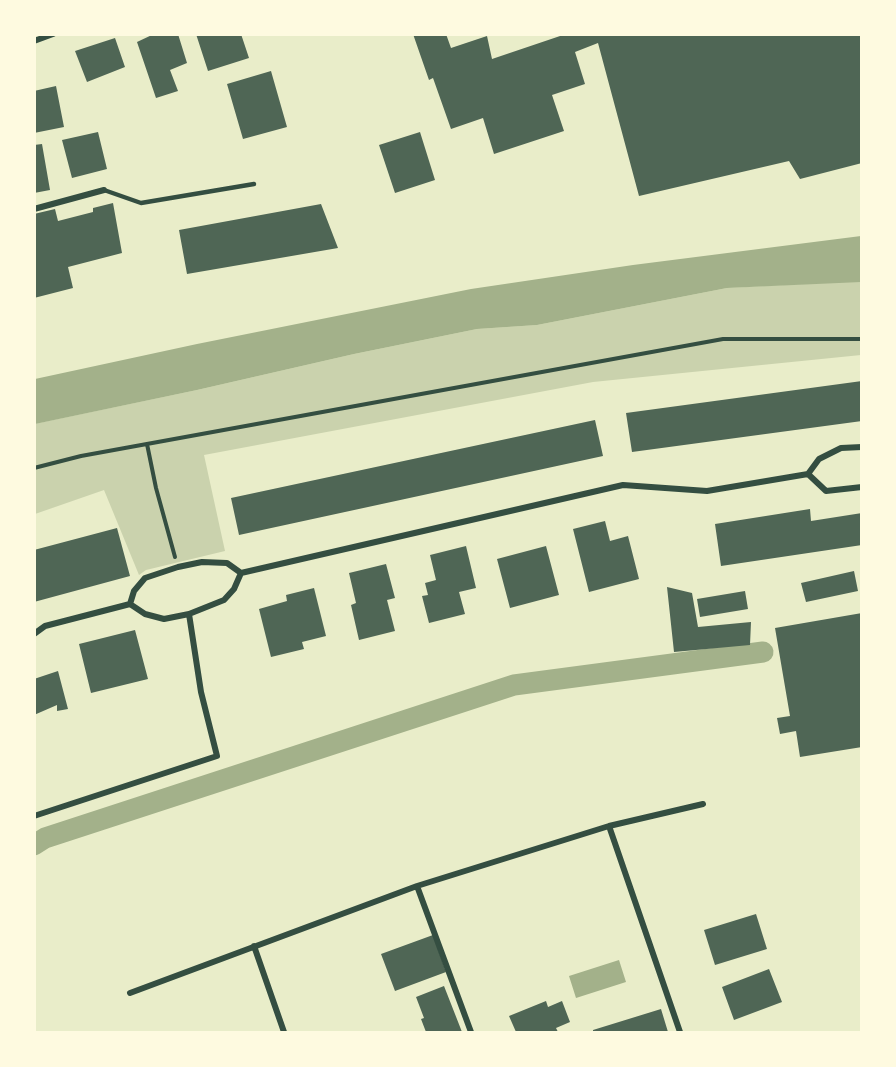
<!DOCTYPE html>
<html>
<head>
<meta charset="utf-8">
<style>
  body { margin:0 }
  #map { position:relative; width:896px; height:1067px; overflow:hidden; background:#e9edc9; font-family:Jost,sans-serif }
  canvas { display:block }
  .frame { position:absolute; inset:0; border:36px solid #fefae0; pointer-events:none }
</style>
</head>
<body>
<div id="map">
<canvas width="896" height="1067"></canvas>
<div class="frame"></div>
</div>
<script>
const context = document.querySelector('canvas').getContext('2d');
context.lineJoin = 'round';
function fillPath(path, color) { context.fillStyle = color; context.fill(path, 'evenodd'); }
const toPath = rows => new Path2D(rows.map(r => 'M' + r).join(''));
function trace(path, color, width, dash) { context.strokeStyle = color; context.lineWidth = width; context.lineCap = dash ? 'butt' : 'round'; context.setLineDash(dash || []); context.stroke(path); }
fillPath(toPath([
  [841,282,861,282,861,355,593,382,204,455,225,551,146,570,139,575,104,490,35,514,34,424,197,390,354,354,477,329,537,325,727,288]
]), '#cad2ad');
fillPath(toPath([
  [861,236,861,282,727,288,537,325,477,329,354,354,197,390,35,424,35,379,197,344,471,289,633,265],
  [619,960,626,982,576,998,569,976]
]), '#a3b18a');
trace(toPath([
  [34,845,45,838,514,685,763,652]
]), '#a3b18a', 21);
fillPath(toPath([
  [154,34,178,34,187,63,170,70,178,91,156,98,137,42],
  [196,34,241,34,249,58,208,71],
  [413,34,446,34,451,48,487,36,492,59,566,34,862,34,862,163,800,179,789,161,639,196,598,43,575,52,585,84,552,95,564,131,494,154,483,118,451,129,433,78,429,80],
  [115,38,125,67,87,82,75,51],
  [271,71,287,127,243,139,227,84],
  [56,86,64,127,34,133,34,91],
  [98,132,107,169,72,178,62,140],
  [420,132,435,180,395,193,379,145],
  [42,144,50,190,34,193,34,145],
  [113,203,122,253,68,267,73,288,34,298,34,214,55,209,58,221,93,212,93,208],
  [321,204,338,248,187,274,179,230],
  [862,381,862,421,632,452,626,413],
  [595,420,603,456,239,535,231,498],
  [810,509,811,521,862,513,862,545,721,566,715,524],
  [605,521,610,541,628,536,639,579,589,592,573,529],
  [117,528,130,576,34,602,34,550],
  [466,546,476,588,459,592,465,614,429,623,422,596,428,595,425,583,436,580,430,555],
  [546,546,559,595,510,608,497,559],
  [386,564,395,598,387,600,395,631,359,640,351,605,356,603,349,573],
  [854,571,858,591,806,602,801,583],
  [667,587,692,593,698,627,751,622,750,645,674,652],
  [314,588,326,636,302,642,304,649,271,657,259,609,287,601,286,595],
  [745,591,748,609,700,617,697,599],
  [862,613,862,747,800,757,796,731,780,734,777,718,790,716,775,628],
  [135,630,148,679,91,693,79,644],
  [58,671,68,709,57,711,57,705,34,715,34,679],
  [756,914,767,949,715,965,704,930],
  [433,935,446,972,395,991,381,954],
  [769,969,782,1002,734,1020,722,987],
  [444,986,462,1032,426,1032,421,1019,424,1018,416,997],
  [546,1001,548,1007,562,1001,570,1022,556,1028,558,1032,516,1032,509,1016],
  [661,1009,668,1032,593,1032,593,1030]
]), '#4f6655');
trace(toPath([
  [147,444,156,488,175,557],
  [34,468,81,456,723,339,862,339]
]), '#344e41', 4);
trace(toPath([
  [104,190,141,203,254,184]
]), '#344e41', 4.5);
trace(toPath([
  [34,41,53,34],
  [34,209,104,190],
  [808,474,826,491,862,487],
  [130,604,134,591,145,578,178,567,202,562,227,563,241,573,623,485,707,491,808,474,819,459,841,448,862,447],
  [34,634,45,626,130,604,145,614,164,619,189,614,224,600,234,589,241,573],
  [34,816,217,756,201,692,189,614],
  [254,946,284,1032],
  [130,993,417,886],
  [471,1032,417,886,609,826],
  [680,1032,609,826,703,804]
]), '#344e41', 6);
</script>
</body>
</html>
